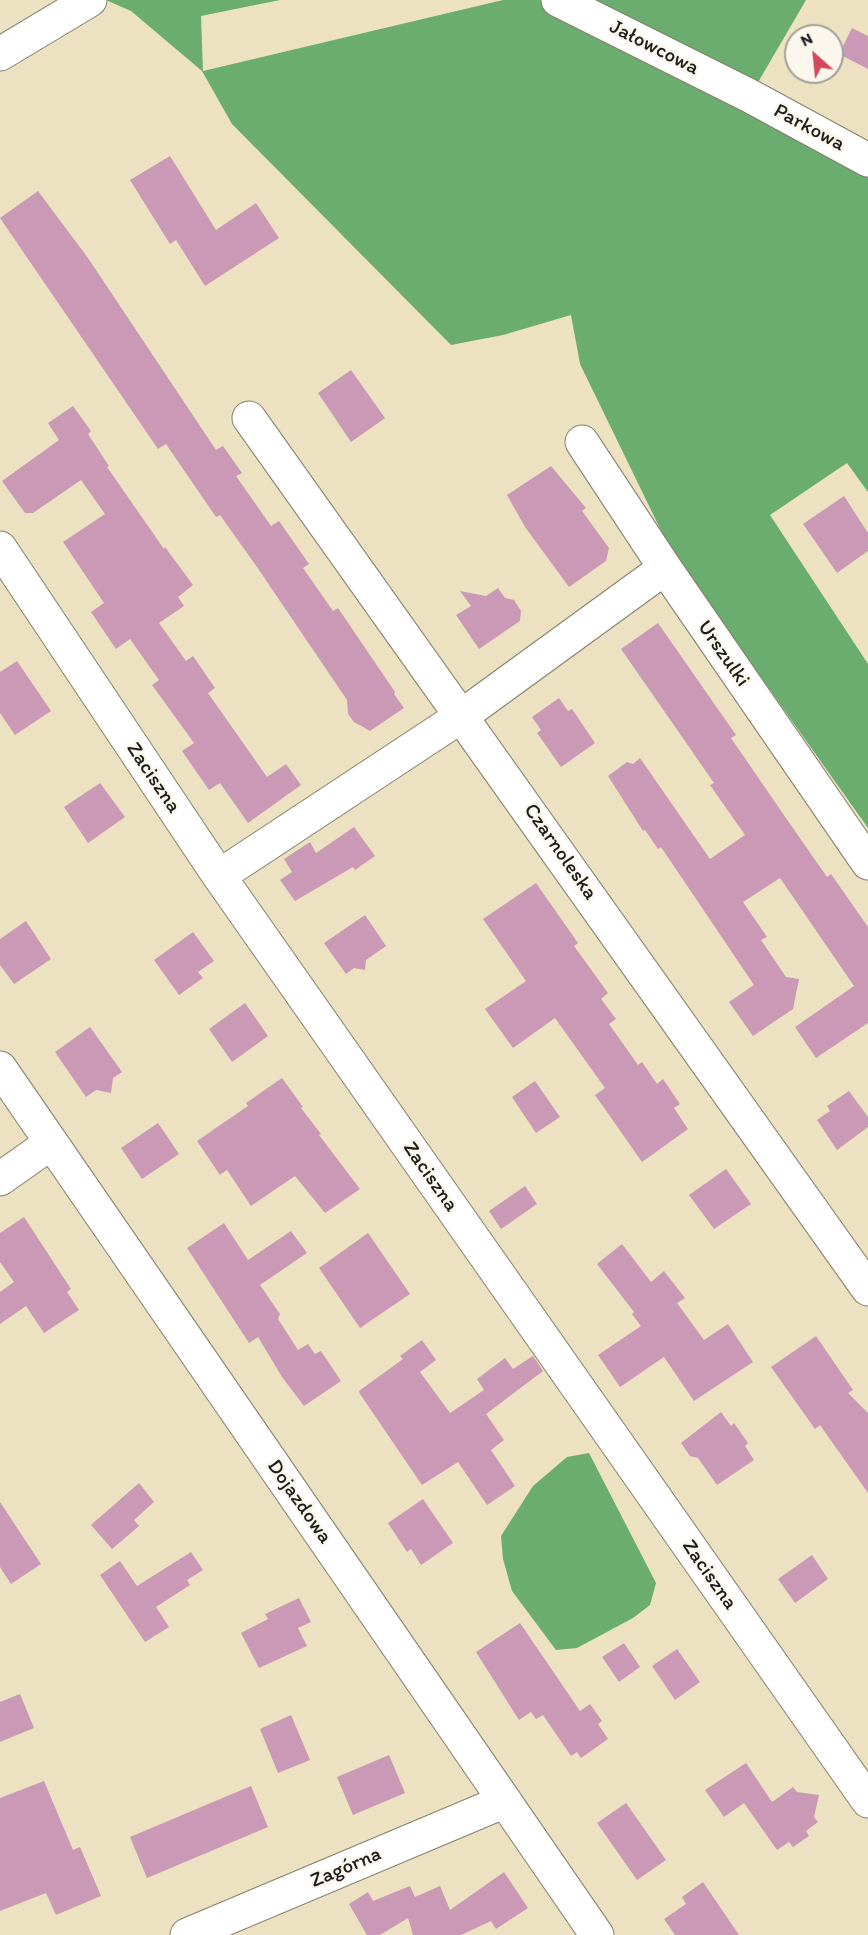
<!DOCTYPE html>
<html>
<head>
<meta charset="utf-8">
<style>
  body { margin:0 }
  #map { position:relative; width:868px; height:1935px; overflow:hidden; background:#ece2c1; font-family:Itim,sans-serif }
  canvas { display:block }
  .north { position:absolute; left:784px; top:24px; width:60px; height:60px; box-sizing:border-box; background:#fbf7ec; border:2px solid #a29f99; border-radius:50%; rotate:333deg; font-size:16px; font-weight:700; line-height:24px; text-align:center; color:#1c1c1c }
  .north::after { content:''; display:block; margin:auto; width:21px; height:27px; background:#d1495b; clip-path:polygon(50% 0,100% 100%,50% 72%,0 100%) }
</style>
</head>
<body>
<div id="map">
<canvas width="868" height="1935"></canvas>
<div class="north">N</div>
</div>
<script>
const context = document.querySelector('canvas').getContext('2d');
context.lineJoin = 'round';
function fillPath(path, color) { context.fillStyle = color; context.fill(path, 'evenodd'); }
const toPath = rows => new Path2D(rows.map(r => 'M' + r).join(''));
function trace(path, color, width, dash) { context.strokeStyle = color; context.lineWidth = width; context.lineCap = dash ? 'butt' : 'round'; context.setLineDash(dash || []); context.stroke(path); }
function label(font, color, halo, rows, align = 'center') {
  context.font = font + ' Itim,sans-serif'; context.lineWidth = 5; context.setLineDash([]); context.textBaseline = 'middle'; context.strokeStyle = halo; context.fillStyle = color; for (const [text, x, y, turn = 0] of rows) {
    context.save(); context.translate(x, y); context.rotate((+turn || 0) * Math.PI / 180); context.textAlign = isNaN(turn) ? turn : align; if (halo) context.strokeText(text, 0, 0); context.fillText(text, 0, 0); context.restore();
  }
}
fillPath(toPath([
  [106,0,280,0,201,16,203,71,503,0,806,0,750,96,868,152,868,492,847,463,770,515,868,664,868,828,670,549,580,364,571,315,503,335,451,345,232,124,202,71,131,11],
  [589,1453,656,1583,650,1605,633,1618,577,1648,556,1650,512,1591,503,1559,501,1536,533,1486,567,1457]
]), '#6bac6f');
fillPath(toPath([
  [852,28,868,36,868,69,839,54],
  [170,156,216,230,256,203,279,238,205,286,176,240,170,244,130,180],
  [38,191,88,258,216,450,223,446,242,473,236,476,271,526,279,521,309,564,303,568,333,611,338,608,395,692,394,694,404,708,370,731,354,722,348,714,347,700,257,567,220,515,216,517,166,444,158,449,0,218],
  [351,370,385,418,351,442,318,393],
  [73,406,91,431,88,434,109,466,107,467,164,549,165,547,193,585,178,597,184,606,159,623,186,661,193,656,215,688,208,693,267,777,286,764,301,785,248,823,220,783,209,790,182,751,194,743,152,685,159,680,130,639,116,649,91,612,104,603,63,542,105,514,81,480,33,513,25,513,2,481,59,440,48,423],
  [551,466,586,508,582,511,609,548,606,561,569,587,525,527,507,495],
  [844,496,868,533,868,551,837,573,803,524],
  [498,588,505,598,514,600,521,611,520,621,479,649,456,615,471,606,460,591,486,596],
  [658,623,736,735,731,738,788,821,827,877,831,874,868,927,868,1023,816,1058,795,1027,854,986,780,878,743,902,767,937,761,940,786,977,799,979,793,1009,753,1036,729,1002,754,985,661,847,658,849,645,830,643,831,608,776,627,762,633,764,640,758,710,859,745,835,710,785,714,783,621,649],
  [17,661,51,711,15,735,0,713,0,672],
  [559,698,568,711,572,709,595,743,561,767,537,733,541,730,532,717],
  [100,783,125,817,88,843,64,807],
  [354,827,375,856,355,870,353,867,295,901,280,880,292,872,284,859,310,842,316,853],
  [536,883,578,943,574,946,608,993,601,999,616,1019,609,1024,638,1065,642,1062,657,1084,663,1079,680,1104,674,1108,688,1129,642,1162,595,1095,605,1088,555,1018,513,1048,485,1009,526,981,483,919],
  [365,915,386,946,366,960,365,970,354,968,346,974,324,943],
  [26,921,51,959,14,984,0,965,0,939],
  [193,932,214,961,198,972,203,978,179,995,154,960],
  [245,1003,268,1036,232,1062,209,1029],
  [90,1027,122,1072,113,1078,111,1093,96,1090,86,1097,55,1052],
  [282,1078,303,1107,301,1108,321,1134,319,1135,360,1189,325,1213,295,1176,251,1206,227,1170,220,1175,197,1141,248,1106,246,1103],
  [535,1081,560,1117,536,1133,512,1097],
  [849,1091,868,1117,868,1127,837,1150,817,1120,830,1111,827,1106],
  [158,1123,179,1154,142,1179,121,1148],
  [726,1169,751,1204,714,1229,689,1195],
  [525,1186,537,1204,501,1229,489,1211],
  [24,1217,71,1289,67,1292,79,1310,44,1333,26,1306,0,1324,0,1292,14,1282,0,1262,0,1233],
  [224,1223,248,1260,291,1231,307,1253,260,1285,280,1314,278,1319,298,1350,308,1344,315,1354,321,1351,341,1381,304,1406,282,1377,258,1337,249,1343,187,1248],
  [368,1233,410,1294,360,1328,319,1268],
  [622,1244,651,1282,664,1271,685,1298,677,1303,704,1340,728,1324,753,1362,694,1401,664,1357,620,1387,598,1355,641,1326,632,1314,634,1312,597,1264],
  [816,1336,853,1390,848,1393,868,1413,868,1493,820,1425,815,1429,771,1367],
  [422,1340,436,1360,420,1372,450,1413,484,1390,477,1379,505,1358,513,1369,533,1356,543,1371,486,1414,504,1440,491,1450,515,1486,487,1505,458,1462,422,1485,360,1394,359,1391,403,1359,400,1356],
  [721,1412,731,1426,734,1423,748,1443,745,1446,754,1460,717,1485,698,1458,690,1456,681,1443],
  [139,1483,154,1502,134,1520,139,1526,112,1549,91,1525],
  [423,1499,453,1543,421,1565,411,1549,407,1552,388,1523],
  [0,1502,41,1564,11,1584,0,1567],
  [191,1552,203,1570,187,1580,190,1585,156,1607,169,1627,145,1642,100,1575,120,1561,137,1586],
  [812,1555,828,1579,795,1603,778,1579],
  [299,1598,311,1622,298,1628,307,1646,259,1668,241,1633,268,1619,265,1614],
  [520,1623,580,1711,590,1704,602,1721,598,1724,608,1739,581,1758,577,1752,571,1756,543,1715,536,1719,531,1712,519,1720,476,1652],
  [624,1643,640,1667,619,1682,602,1657],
  [677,1649,700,1682,675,1700,652,1666],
  [20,1694,34,1728,0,1742,0,1702],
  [291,1715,310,1760,278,1773,260,1729],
  [389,1755,405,1793,353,1815,337,1777],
  [746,1763,772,1802,793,1787,797,1792,819,1795,814,1817,818,1822,806,1831,809,1836,793,1847,789,1842,777,1850,744,1803,724,1817,705,1790],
  [44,1781,73,1850,80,1847,101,1896,56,1915,46,1893,0,1911,0,1798],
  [251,1786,268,1827,147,1878,130,1837],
  [626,1803,666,1860,637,1880,597,1823],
  [504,1872,528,1908,496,1929,491,1921,461,1935,413,1935,408,1918,380,1935,367,1935,349,1904,368,1892,373,1901,410,1886,415,1897,440,1886,450,1910],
  [703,1882,739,1935,675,1935,664,1919,686,1904,682,1897]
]), '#ca99b5');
const minor = toPath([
  [558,0,750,96,868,160],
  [0,54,90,0],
  [249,418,868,1289],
  [582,442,665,568,868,863],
  [0,548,219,876,868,1801],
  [219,876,463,715,665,568],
  [0,1068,597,1935],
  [0,1179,51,1143],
  [187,1935,505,1801]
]);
trace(minor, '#847f6e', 35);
trace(minor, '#fff', 33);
label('21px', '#1c1c1c', '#fbf7ec', [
  ["Jałowcowa",654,48,27],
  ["Parkowa",809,128,28],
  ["Urszulki",723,654,55],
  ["Zaciszna",153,778,56],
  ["Czarnoleska",560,852,55],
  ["Zaciszna",430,1177,55],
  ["Dojazdowa",299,1502,55],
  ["Zaciszna",709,1575,55],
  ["Zagórna",346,1868,-23]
]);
</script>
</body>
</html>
